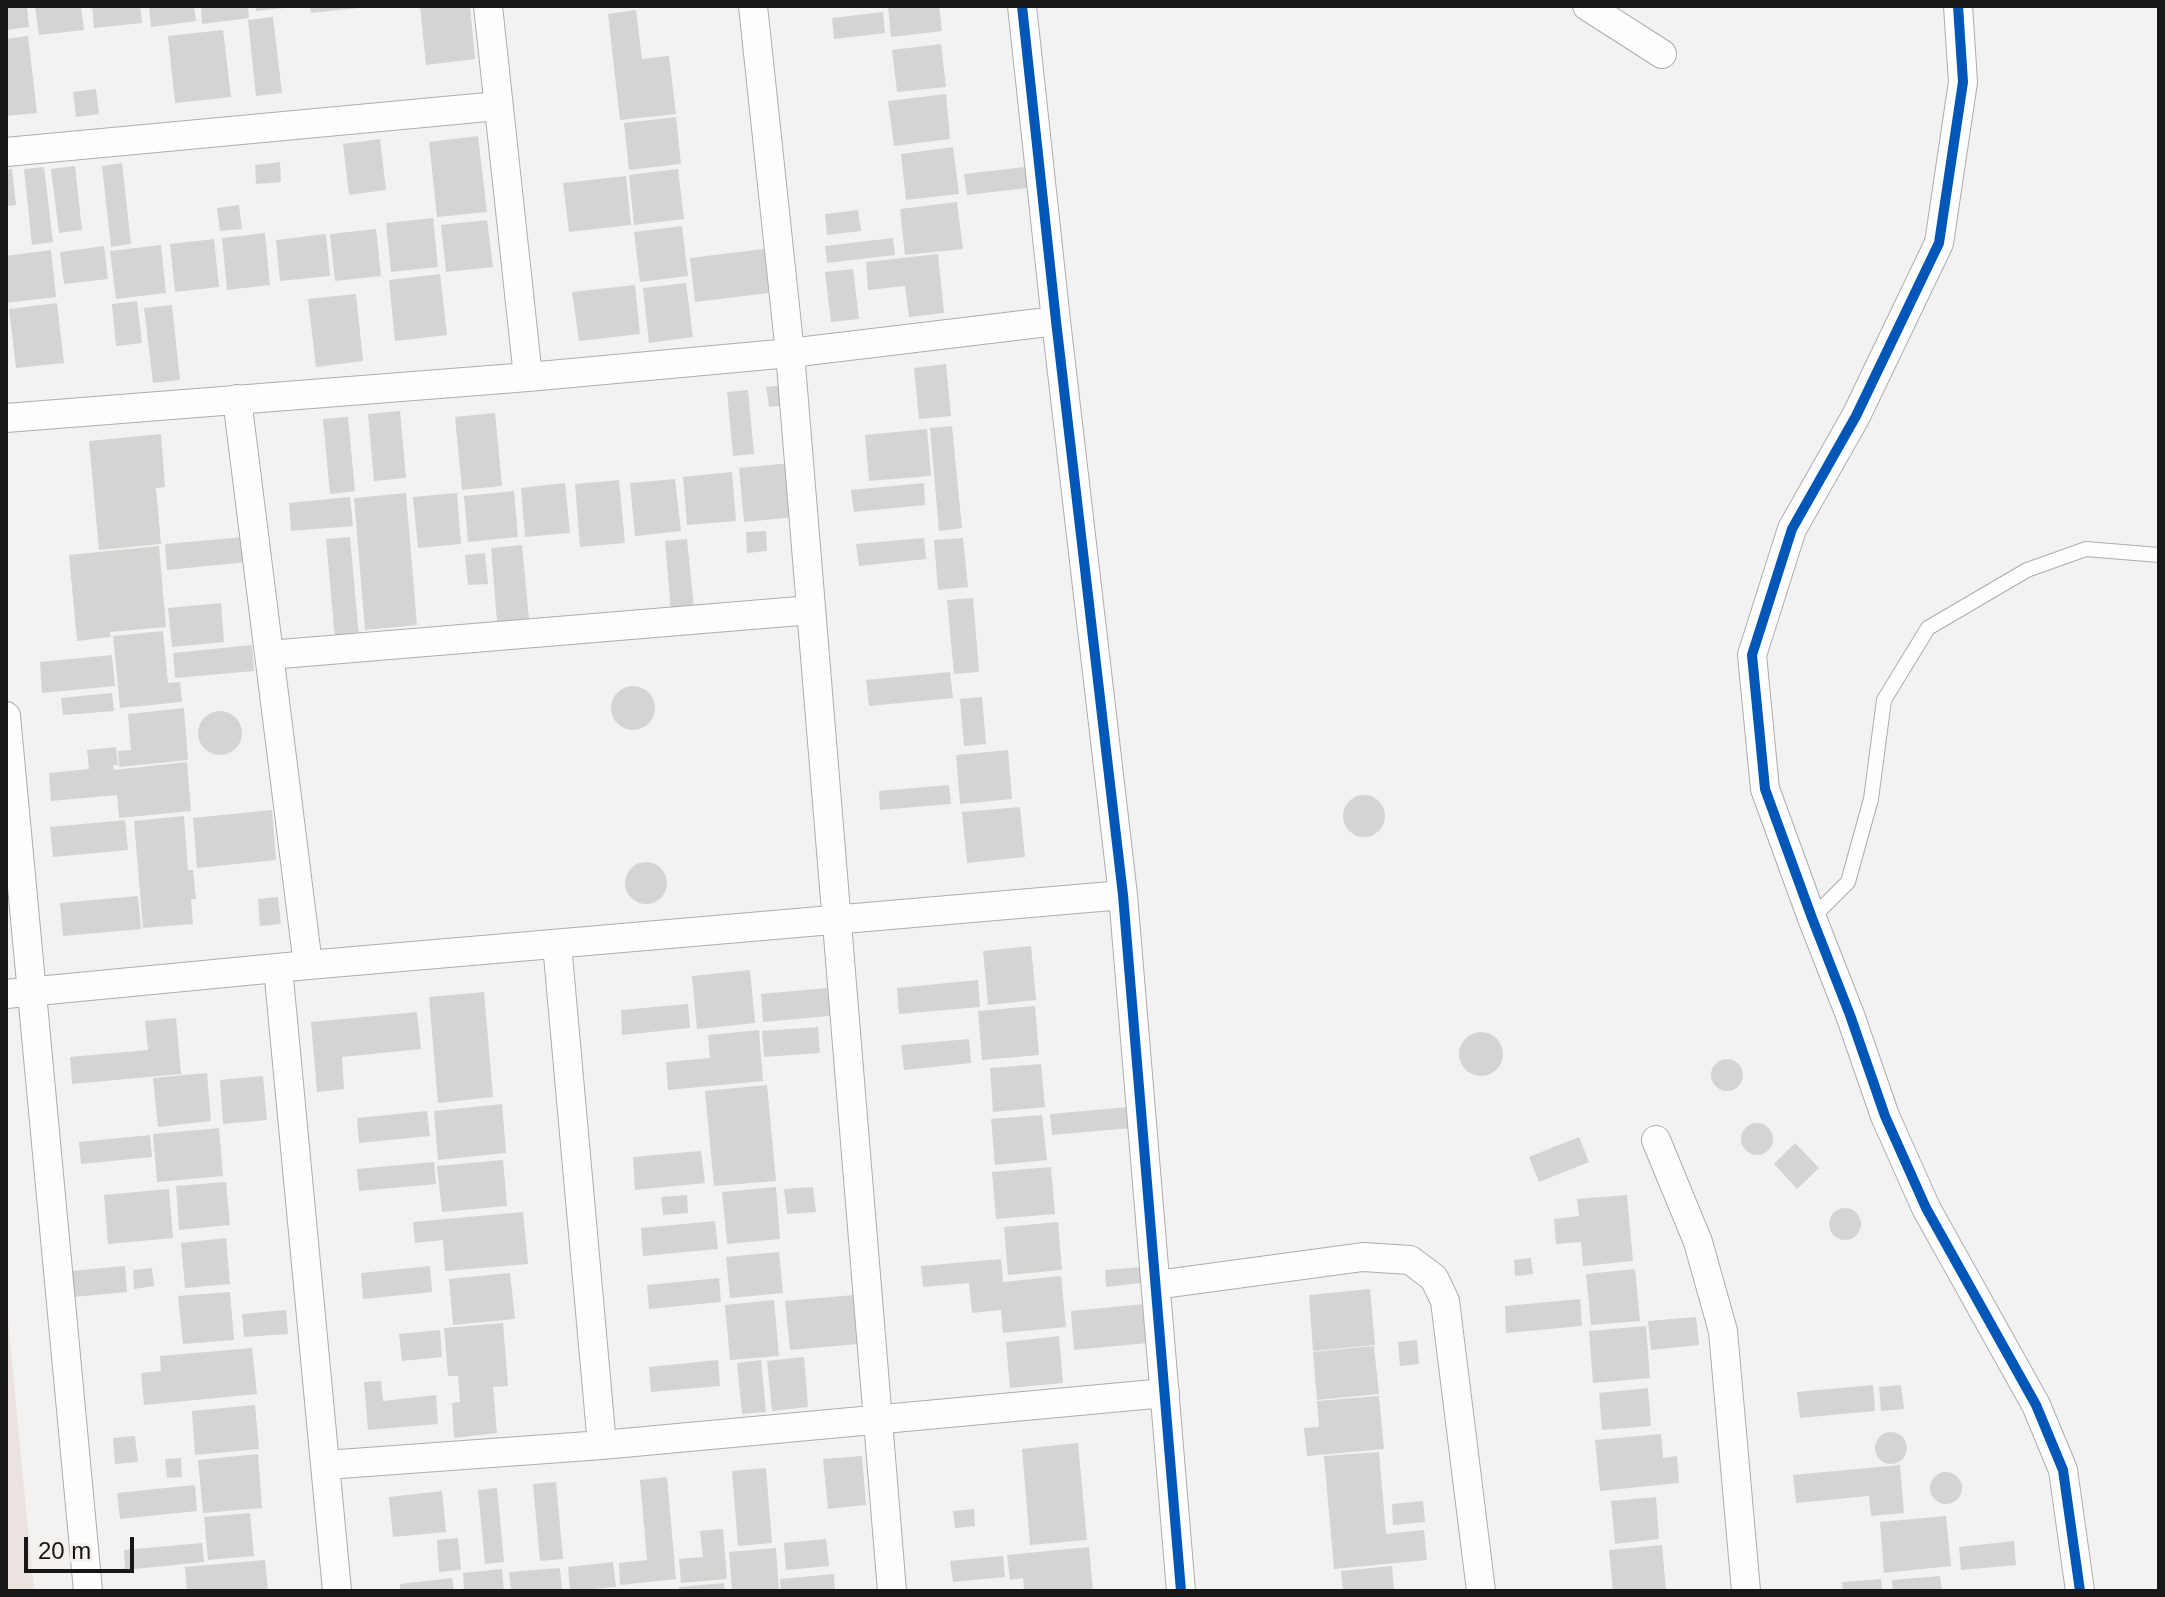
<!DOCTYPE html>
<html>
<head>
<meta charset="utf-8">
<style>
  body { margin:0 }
  #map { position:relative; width:2165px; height:1597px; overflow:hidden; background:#f4f2f0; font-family:Arial,sans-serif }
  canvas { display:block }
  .frame { position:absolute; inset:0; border:8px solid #181616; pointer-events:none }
  .scale { position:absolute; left:24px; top:1537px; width:110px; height:36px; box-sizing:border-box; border:4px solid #181616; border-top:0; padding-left:10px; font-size:24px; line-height:28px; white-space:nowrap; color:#181616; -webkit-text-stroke:6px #f5f1ef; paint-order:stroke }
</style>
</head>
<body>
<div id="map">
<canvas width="2165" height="1597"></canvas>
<div class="frame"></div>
<div class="scale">20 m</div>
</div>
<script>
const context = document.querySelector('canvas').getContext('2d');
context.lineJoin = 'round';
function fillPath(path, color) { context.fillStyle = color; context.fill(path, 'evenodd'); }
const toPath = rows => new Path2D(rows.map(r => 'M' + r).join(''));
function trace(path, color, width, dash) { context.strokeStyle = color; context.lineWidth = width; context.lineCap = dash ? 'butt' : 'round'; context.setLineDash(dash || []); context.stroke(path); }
fillPath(toPath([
  [6,1300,34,1591,6,1591]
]), '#eae3df');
fillPath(toPath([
  [6,6,27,6,29,27,6,30],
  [35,6,81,6,84,30,39,35],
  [92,6,140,6,142,23,94,28],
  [149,6,194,6,196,21,151,27],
  [201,6,248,6,249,18,202,24],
  [256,6,285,6,285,8,256,11],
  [310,6,359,6,359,8,311,13],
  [420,6,470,6,475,59,426,65],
  [888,6,939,6,942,31,891,37],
  [636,10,642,59,669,56,676,114,620,120,608,14],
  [883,12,885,33,834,39,832,18],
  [273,17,282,93,256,96,248,20],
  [223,30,231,97,175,103,168,36],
  [28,36,37,113,6,116,6,39],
  [941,44,946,87,897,92,892,50],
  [96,89,99,114,76,117,73,92],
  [946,94,950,139,894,146,888,101],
  [676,117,681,164,629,170,624,123],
  [478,136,487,212,437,217,429,142],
  [380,139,386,190,349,195,343,144],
  [953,147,959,194,906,200,901,154],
  [280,162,281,182,256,184,255,165],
  [122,163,131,244,111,247,102,166],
  [75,166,82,230,59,233,51,169],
  [1034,166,1036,187,967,195,964,174],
  [44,167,53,242,32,245,24,169],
  [12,169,16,205,6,206,6,170],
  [678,169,684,219,634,225,629,175],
  [626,176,631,225,569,232,563,183],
  [957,202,963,249,905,255,900,209],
  [239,205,242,229,220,231,217,208],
  [858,210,861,231,827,235,825,214],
  [433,218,438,267,391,272,386,223],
  [487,220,493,267,446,272,441,225],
  [682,226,688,276,640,282,634,232],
  [376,229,381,276,335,281,330,234],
  [265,233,270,285,227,290,222,238],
  [326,234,330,276,280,281,276,240],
  [893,238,895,255,827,263,825,246],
  [214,239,219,287,175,292,170,244],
  [161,245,166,293,116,299,110,251],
  [104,246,108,279,64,284,60,252],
  [764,249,769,293,695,302,690,258],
  [51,250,56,297,6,303,6,256],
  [938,254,944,313,909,317,905,286,868,290,866,262],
  [853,269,859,319,831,322,825,272],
  [440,274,447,335,395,341,389,280],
  [686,283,693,337,649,343,643,288],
  [635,285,640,334,579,341,572,292],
  [356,294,363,361,316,367,308,299],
  [137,301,142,343,116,346,112,304],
  [57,303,64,363,16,368,9,309],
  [172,305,180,380,153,383,144,308],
  [946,364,951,416,919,419,914,368],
  [787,385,788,405,769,407,766,387],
  [748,390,754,454,733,456,727,392],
  [400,411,406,478,374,481,368,414],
  [495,413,502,486,462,490,455,417],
  [348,417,355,491,330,494,323,419],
  [952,426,962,528,939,531,930,428],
  [927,429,931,476,869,481,865,435],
  [161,434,165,487,156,488,161,544,99,550,89,441],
  [791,463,796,517,744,522,739,468],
  [732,472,736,521,687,525,683,477],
  [675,479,681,531,635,536,630,483],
  [619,480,625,543,580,547,575,484],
  [565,483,570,533,525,537,521,488],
  [924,483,925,505,854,512,851,490],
  [514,491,518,537,468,542,464,496],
  [406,493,417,625,365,630,354,498],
  [457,493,461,544,418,548,413,497],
  [350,497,353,526,291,531,289,503],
  [766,531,767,551,747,553,746,532],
  [244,537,247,562,167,570,165,544],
  [350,537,359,637,335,639,326,539],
  [924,538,926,559,859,566,856,544],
  [963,538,968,587,938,590,934,540],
  [687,539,694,609,671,611,665,541],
  [522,545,529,619,497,622,491,548],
  [159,546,166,627,110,632,111,637,77,641,69,555],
  [485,553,488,584,468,585,465,555],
  [973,598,979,672,954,674,947,600],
  [221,603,224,642,172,647,168,608],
  [163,631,168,683,180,682,182,702,120,708,113,636],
  [252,645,254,671,175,678,173,653],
  [112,655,115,686,42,693,40,662],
  [950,672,953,698,869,706,866,680],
  '611 708a22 22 0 1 1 44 0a22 22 0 1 1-44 0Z',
  [112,693,114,711,63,715,61,698],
  [982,697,986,744,964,746,960,699],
  [184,708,188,760,119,767,118,751,131,750,128,714],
  '198 733a22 22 0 1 1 44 0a22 22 0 1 1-44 0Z',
  [116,747,118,765,113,765,114,770,187,762,191,811,119,818,117,795,51,801,49,773,89,769,87,750],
  [1008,750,1012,799,960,804,956,755],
  [949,785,951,804,880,810,879,791],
  '1343 816a21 21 0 1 1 42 0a21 21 0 1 1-42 0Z',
  [1020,807,1025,857,967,863,962,812],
  [272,810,276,860,197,868,193,818],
  [184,816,188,870,193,870,196,899,191,899,193,924,143,928,134,821],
  [125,820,128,850,53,857,50,827],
  '625 883a21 21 0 1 1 42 0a21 21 0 1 1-42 0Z',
  [138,896,141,929,63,936,60,903],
  [278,897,281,924,260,926,258,899],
  [1031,946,1036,1000,988,1005,983,951],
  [750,970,755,1023,697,1029,692,976],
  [978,980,980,1007,899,1014,897,988],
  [827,988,830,1016,763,1022,761,994],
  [484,992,493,1097,438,1103,429,997],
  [688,1004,690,1028,622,1035,621,1010],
  [1035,1006,1039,1055,982,1060,978,1011],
  [417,1012,421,1049,342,1057,344,1089,317,1092,311,1022],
  [176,1018,181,1074,72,1084,70,1057,148,1050,145,1021],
  [818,1027,820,1053,764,1057,762,1031],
  [759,1030,763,1081,668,1090,666,1062,710,1058,708,1035],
  '1459 1054a22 22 0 1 1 44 0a22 22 0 1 1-44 0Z',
  [969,1039,971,1063,904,1070,901,1045],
  '1711 1075a16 16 0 1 1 32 0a16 16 0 1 1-32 0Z',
  [1041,1064,1045,1107,993,1112,990,1068],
  [207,1073,211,1121,158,1127,153,1078],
  [263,1076,267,1120,223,1124,220,1080],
  [767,1085,776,1181,714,1186,705,1091],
  [502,1104,506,1153,438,1160,434,1111],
  [1129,1107,1131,1128,1052,1135,1050,1114],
  [427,1111,430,1136,359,1143,357,1118],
  [1042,1115,1047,1160,995,1165,991,1119],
  '1741 1139a16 16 0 1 1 32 0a16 16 0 1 1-32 0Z',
  [219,1128,223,1176,157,1182,153,1134],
  [150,1135,152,1157,81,1164,79,1142],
  [1579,1137,1589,1162,1539,1182,1529,1157],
  [1795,1143,1819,1168,1797,1189,1774,1164],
  [701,1151,705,1183,635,1190,633,1157],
  [503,1160,507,1206,442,1212,437,1166],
  [434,1162,436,1184,359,1191,357,1169],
  [1051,1167,1055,1214,996,1219,992,1172],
  [226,1182,230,1225,179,1230,176,1186],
  [776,1187,780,1239,727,1244,722,1192],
  [813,1187,816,1212,787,1214,784,1189],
  [169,1189,173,1238,108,1244,104,1195],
  [687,1195,688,1213,663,1215,661,1197],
  [1627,1195,1633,1261,1583,1266,1581,1242,1556,1244,1554,1219,1579,1216,1577,1199],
  '1829 1224a16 16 0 1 1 32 0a16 16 0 1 1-32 0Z',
  [523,1212,528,1264,445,1271,443,1240,415,1243,413,1222],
  [715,1221,718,1249,643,1256,641,1228],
  [1058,1222,1062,1270,1008,1275,1004,1227],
  [226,1238,230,1284,185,1288,181,1243],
  [779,1252,783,1293,730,1298,726,1257],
  [1531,1258,1533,1274,1515,1276,1514,1260],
  [1001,1259,1003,1282,1061,1276,1066,1327,1003,1333,1001,1310,972,1313,969,1283,923,1287,921,1266],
  [125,1266,127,1292,63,1298,60,1272],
  [430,1266,432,1292,363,1299,361,1273],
  [1140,1267,1141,1283,1106,1287,1105,1270],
  [152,1268,154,1286,134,1289,133,1270],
  [1635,1269,1640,1321,1591,1325,1586,1274],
  [510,1273,515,1319,453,1325,449,1279],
  [719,1278,721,1302,649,1309,647,1285],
  [1370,1289,1375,1345,1313,1351,1309,1295],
  [230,1292,234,1340,183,1344,178,1296],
  [854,1295,858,1344,790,1350,785,1301],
  [1580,1299,1582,1326,1506,1333,1505,1306],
  [774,1300,779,1356,730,1360,725,1305],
  [1145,1304,1148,1343,1074,1350,1071,1311],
  [286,1310,288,1334,244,1337,242,1314],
  [1696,1317,1699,1345,1651,1350,1648,1321],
  [503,1323,508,1386,493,1387,497,1433,454,1438,452,1403,460,1402,458,1376,448,1376,444,1328],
  [1646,1326,1650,1378,1593,1383,1589,1331],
  [440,1330,442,1357,402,1361,399,1334],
  [1059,1336,1063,1383,1010,1388,1006,1342],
  [1417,1340,1419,1364,1400,1366,1398,1342],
  [1374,1346,1379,1394,1317,1400,1313,1352],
  [252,1348,257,1394,144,1405,141,1373,161,1371,160,1356],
  [804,1357,808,1407,772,1411,767,1361],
  [718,1360,720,1386,651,1392,649,1367],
  [761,1360,766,1412,742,1414,737,1363],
  [381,1381,383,1401,436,1395,438,1424,368,1430,364,1382],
  [1873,1385,1875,1411,1800,1418,1797,1392],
  [1901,1385,1904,1409,1881,1411,1879,1387],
  [1648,1388,1651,1426,1602,1430,1599,1393],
  [1379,1396,1384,1449,1307,1456,1304,1428,1319,1427,1317,1401],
  [255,1405,259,1449,195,1455,192,1411],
  '1875 1448a16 16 0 1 1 32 0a16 16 0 1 1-32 0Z',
  [1661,1434,1663,1458,1677,1456,1679,1483,1600,1491,1595,1440],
  [135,1436,138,1462,115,1464,113,1438],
  [1078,1443,1087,1540,1030,1545,1022,1449],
  [1379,1452,1386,1534,1424,1530,1427,1560,1334,1569,1324,1456],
  [258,1454,262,1508,203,1513,198,1460],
  [862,1456,866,1505,828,1509,823,1459],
  [181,1458,182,1477,167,1478,165,1459],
  [1900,1465,1904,1513,1871,1516,1869,1496,1796,1503,1793,1475],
  [766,1468,772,1543,738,1546,732,1471],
  '1930 1488a16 16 0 1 1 32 0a16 16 0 1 1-32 0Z',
  [667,1477,676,1579,620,1585,619,1563,647,1560,640,1480],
  [556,1482,563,1559,540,1561,533,1484],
  [195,1485,197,1511,120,1519,117,1493],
  [497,1488,504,1562,485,1564,478,1490],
  [442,1491,446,1532,393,1537,389,1497],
  [1656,1497,1659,1539,1615,1544,1611,1501],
  [1423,1501,1425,1522,1393,1525,1392,1504],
  [974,1509,975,1526,955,1528,953,1511],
  [250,1513,254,1556,208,1560,204,1517],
  [1946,1516,1951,1566,1884,1573,1880,1522],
  [723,1529,727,1579,681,1583,679,1559,703,1557,700,1531],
  [458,1538,461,1570,439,1572,437,1540],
  [826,1539,829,1566,786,1570,784,1543],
  [2014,1541,2016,1565,1961,1570,1959,1547],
  [202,1543,204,1562,125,1570,124,1550],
  [1662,1545,1666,1591,1613,1591,1609,1550],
  [1089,1547,1093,1591,1024,1591,1023,1578,1010,1580,1007,1555],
  [776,1548,779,1591,732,1591,729,1552],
  [1003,1556,1005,1577,953,1582,950,1561],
  [265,1560,268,1591,187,1591,185,1567],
  [613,1562,616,1587,570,1591,568,1567],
  [1392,1566,1394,1591,1343,1591,1341,1571],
  [560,1568,562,1590,511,1591,509,1572],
  [502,1569,504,1591,464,1591,463,1573],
  [834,1574,835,1591,781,1591,780,1579],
  [1940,1576,1942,1591,1893,1591,1892,1580],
  [452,1578,454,1591,400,1591,400,1584],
  [1881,1579,1882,1591,1843,1591,1842,1582],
  [724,1583,725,1591,679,1591,679,1587]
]), '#d6d4d2');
const service = toPath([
  [1812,918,1848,882,1871,799,1884,700,1928,628,2027,570,2086,549,2159,555]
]);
const minor = toPath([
  [488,6,528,377],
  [753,6,790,353,892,1591],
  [1022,6,1056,321,1123,895,1181,1591],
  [1587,6,1662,54],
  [1958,6,1963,82,1939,243,1856,416,1792,529,1752,655,1765,789,1812,918,1850,1015,1885,1116,1926,1208,2036,1405,2063,1470,2080,1591],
  [6,152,498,106],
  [237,399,308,965],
  [6,418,528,377,790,353,1056,321],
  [269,655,811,610],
  [6,716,88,1591],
  [557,944,602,1445],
  [278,968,337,1591],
  [6,994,308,965,1123,895],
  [1656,1140,1698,1242,1723,1331,1746,1591],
  [1156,1285,1363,1257,1410,1260,1434,1278,1445,1301,1481,1591],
  [326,1465,602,1445,1165,1393]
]);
trace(service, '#aeadab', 16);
trace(minor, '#aeadab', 30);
trace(service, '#fdfdfd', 14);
trace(minor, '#fdfdfd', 28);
trace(toPath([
  [1022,6,1056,321,1123,895,1181,1591],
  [1958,6,1963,82,1939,243,1856,416,1792,529,1752,655,1765,789,1812,918,1850,1015,1885,1116,1926,1208,2036,1405,2063,1470,2080,1591]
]), '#0057b8', 10);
</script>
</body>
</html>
